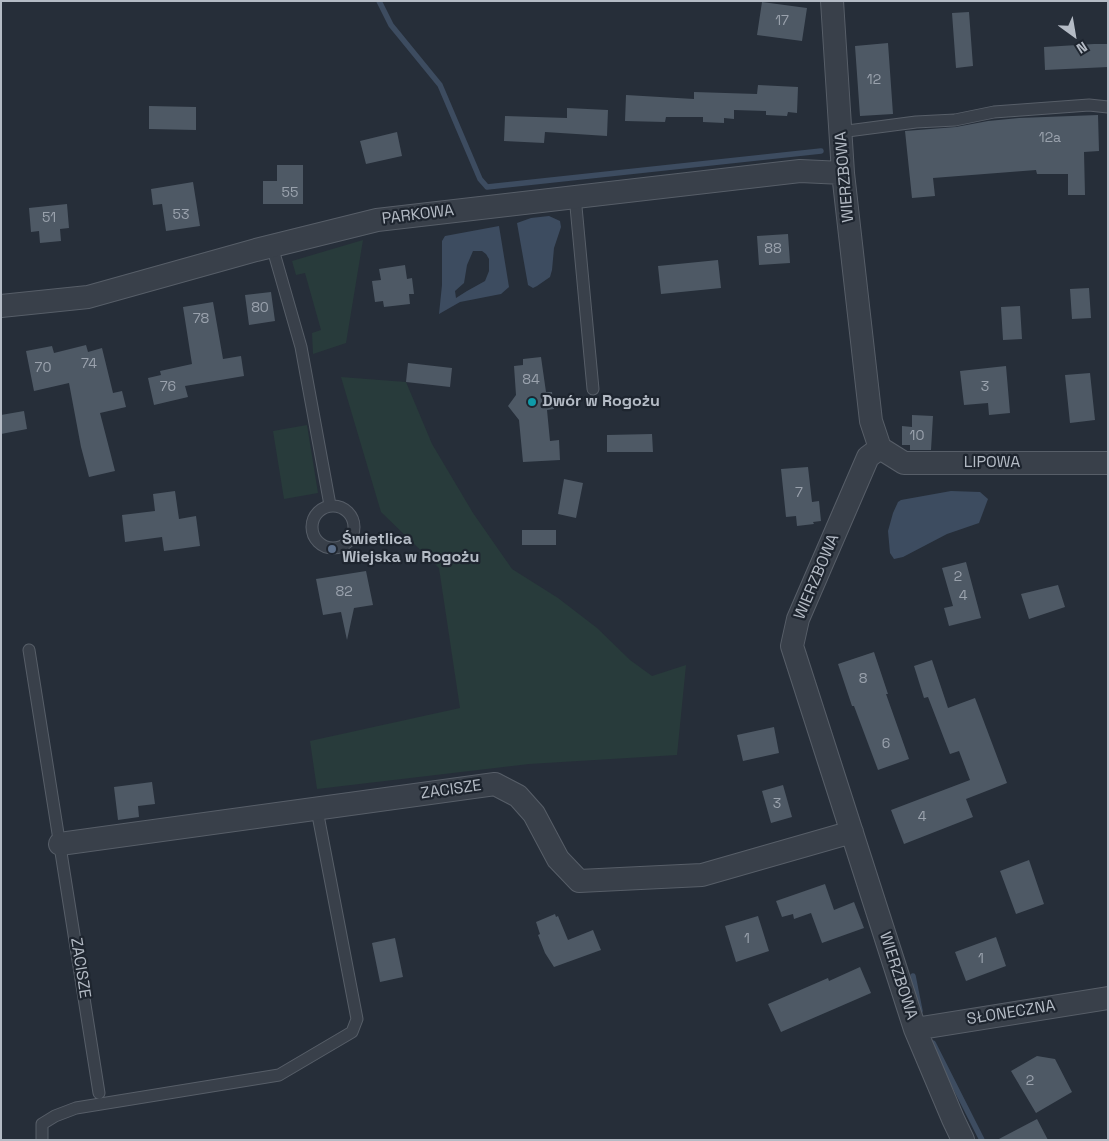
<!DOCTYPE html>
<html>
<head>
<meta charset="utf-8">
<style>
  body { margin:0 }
  #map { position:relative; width:1109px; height:1141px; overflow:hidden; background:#262e39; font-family:"Space Grotesk",sans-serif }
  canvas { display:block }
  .frame { position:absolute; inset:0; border:2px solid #b4bbc5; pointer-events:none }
  .north { position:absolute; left:1049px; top:10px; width:50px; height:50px; -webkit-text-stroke:4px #1e252f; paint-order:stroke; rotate:148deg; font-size:14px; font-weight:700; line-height:20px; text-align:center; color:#b4bbc5 }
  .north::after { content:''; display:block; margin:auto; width:18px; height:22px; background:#b4bbc5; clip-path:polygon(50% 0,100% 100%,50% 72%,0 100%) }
</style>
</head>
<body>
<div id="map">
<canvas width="1109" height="1141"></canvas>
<div class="frame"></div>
<div class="north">N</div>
</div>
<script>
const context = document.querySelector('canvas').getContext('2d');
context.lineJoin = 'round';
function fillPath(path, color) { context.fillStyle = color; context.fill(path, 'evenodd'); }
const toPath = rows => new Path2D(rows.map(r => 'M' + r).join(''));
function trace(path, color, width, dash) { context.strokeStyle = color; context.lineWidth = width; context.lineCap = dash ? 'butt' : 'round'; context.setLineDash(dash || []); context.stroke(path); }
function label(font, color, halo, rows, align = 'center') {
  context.font = font + ' "Space Grotesk",sans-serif'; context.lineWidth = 4.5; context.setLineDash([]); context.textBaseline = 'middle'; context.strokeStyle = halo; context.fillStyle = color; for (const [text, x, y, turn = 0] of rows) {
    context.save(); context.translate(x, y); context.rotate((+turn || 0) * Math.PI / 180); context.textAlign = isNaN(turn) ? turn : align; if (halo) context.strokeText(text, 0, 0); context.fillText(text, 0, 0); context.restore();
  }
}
fillPath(toPath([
  [363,240,346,343,313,354,312,333,321,330,305,273,296,275,292,261],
  [341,377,406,382,432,444,473,513,512,569,558,598,597,628,630,660,652,676,686,665,677,755,529,764,317,789,310,741,460,708,439,568,381,512],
  [307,425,318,493,284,499,273,431]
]), '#283b3b');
fillPath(toPath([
  [549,216,560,221,561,227,554,248,552,270,550,277,537,286,533,288,528,285,517,223,531,218],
  [499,226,509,287,501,294,460,302,439,314,442,285,442,241,445,236],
  [473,251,482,251,486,254,489,259,489,271,485,281,467,291,456,298,455,291,464,283,467,265],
  [951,491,980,492,988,499,979,523,947,534,903,557,894,559,890,553,888,531,893,513,898,502,901,500]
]), '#3d4c60');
trace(toPath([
  [379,1,391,25,440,85,480,179,487,187,821,151],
  [913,976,920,1011],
  [933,1043,982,1140]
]), '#3d4c60', 5.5);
fillPath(toPath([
  [762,2,807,8,802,41,757,35],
  [969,12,973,66,956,68,952,13],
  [888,43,893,114,860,116,855,46],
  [1094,44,1108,44,1108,67,1045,70,1044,47],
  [758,85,798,87,797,113,788,112,787,116,766,115,766,111,734,110,734,119,724,118,724,123,703,122,703,117,666,117,665,122,625,121,626,95,694,99,694,92,757,94],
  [149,106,196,107,196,130,149,129],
  [567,108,608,110,607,136,545,132,544,143,504,141,505,116,567,118],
  [1098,115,1099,151,1084,152,1085,195,1068,195,1068,174,1037,174,1036,170,933,178,935,196,912,198,905,131,956,127,988,121,1019,118],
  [397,132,402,156,366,164,360,141],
  [277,165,303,165,303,204,263,204,263,181,277,181],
  [193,182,200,226,166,231,162,204,153,205,151,189],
  [67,204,69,228,60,229,61,241,40,243,39,231,31,232,29,208],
  [788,234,790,263,759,265,757,236],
  [718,260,721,288,661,294,658,266],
  [405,265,407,279,412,278,414,294,409,294,410,304,384,307,383,301,375,302,372,281,381,280,379,269],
  [1089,288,1091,318,1072,319,1070,289],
  [271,292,275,321,249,325,245,295],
  [213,302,223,359,241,356,244,376,185,386,188,397,154,405,148,378,161,375,160,371,192,364,183,307],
  [1020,306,1022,339,1003,340,1001,307],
  [86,345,88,352,102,348,113,393,122,391,126,407,100,413,115,471,89,477,81,447,69,383,34,391,26,351,52,346,54,353],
  [541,357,546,392,552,392,554,409,547,410,550,441,559,440,560,460,523,462,519,420,508,406,516,395,514,366,523,365,523,359],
  [408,363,452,368,450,387,406,382],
  [1006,366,1010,413,989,415,988,403,964,405,960,371],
  [1090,373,1095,420,1070,423,1065,375],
  [24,411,27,429,1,434,1,415],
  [912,415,933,416,931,450,910,450,910,445,902,445,902,426,912,427],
  [652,434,653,452,607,452,607,435],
  [808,467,812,502,819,501,821,521,813,522,814,524,797,526,796,516,786,517,781,469],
  [564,479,583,483,576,518,558,514],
  [175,491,179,519,196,516,200,546,164,551,162,537,125,542,122,515,155,511,153,494],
  [522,530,556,530,556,545,522,545],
  [966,562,981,618,949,626,944,608,953,606,942,568],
  [366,571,373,605,354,608,347,640,341,612,323,615,316,579],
  [1058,585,1065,607,1029,619,1021,594],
  [874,652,888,694,886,694,909,759,878,770,854,706,852,706,838,664],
  [932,660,948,708,975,698,1007,783,966,799,973,817,904,844,891,810,970,780,959,751,950,754,928,697,924,698,914,666],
  [774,727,779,753,743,761,737,735],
  [152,782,155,804,138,806,139,817,118,820,114,787],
  [783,785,792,817,771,823,762,791],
  [1029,860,1044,904,1016,914,1000,871],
  [825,884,834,910,854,902,864,928,822,943,811,913,794,919,793,914,782,917,776,901],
  [555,914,556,917,558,916,568,940,593,930,601,950,554,967,545,953,538,935,540,934,536,922],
  [758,916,769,951,736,962,725,926],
  [996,937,1006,966,966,981,955,952],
  [395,938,403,977,380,982,372,943],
  [860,967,871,993,781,1032,768,1004,828,978,829,981],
  [1037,1056,1055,1059,1072,1092,1036,1113,1011,1071],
  [1037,1119,1048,1140,997,1140]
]), '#4e5965');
const service = toPath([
  [840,132,916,122,955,120,994,112,1089,105,1108,107],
  [575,196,593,389],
  [272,246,301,347,330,505],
  '312 527a21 21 0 1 1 42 0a21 21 0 1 1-42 0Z',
  [29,650,99,1093],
  [42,1140,42,1124,55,1116,76,1108,279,1075,352,1032,357,1019,317,810]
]);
const minor = toPath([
  [832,1,843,173,871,421,880,448],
  [1,306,88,297,256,250,377,220,800,171,843,173],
  [880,448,868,457,798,619,792,646,915,1029,953,1119,963,1140],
  [880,448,904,463,1108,463],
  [60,844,495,784,518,796,534,814,558,859,579,881,702,875,852,832],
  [915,1029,1108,998]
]);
trace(service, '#575e68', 13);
trace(minor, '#575e68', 24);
trace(service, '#39404a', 11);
trace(minor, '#39404a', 22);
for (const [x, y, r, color] of [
  [532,402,5,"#0f9aa8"],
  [332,549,5,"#5c6f8a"]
]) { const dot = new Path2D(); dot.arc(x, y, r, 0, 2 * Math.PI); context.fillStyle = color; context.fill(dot); trace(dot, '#1e252f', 2); }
label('14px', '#9aa2ad', null, [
  ["17",782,21],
  ["12",874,80],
  ["12a",1050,138],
  ["55",290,193],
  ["53",181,215],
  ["51",49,218],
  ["88",773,249],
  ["80",260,308],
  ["78",201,319],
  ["74",89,364],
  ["70",43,368],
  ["84",531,380],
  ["76",168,387],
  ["3",985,387],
  ["10",917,436],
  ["7",799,493],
  ["2",958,577],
  ["82",344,592],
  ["4",963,596],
  ["8",863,679],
  ["6",886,744],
  ["3",777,804],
  ["4",922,817],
  ["1",747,939],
  ["1",981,959],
  ["2",1030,1081]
]);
label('16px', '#b4bbc5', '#1e252f', [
  ["WIERZBOWA",845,177,-95],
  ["PARKOWA",418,215,-7],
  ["LIPOWA",992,463],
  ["WIERZBOWA",817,577,-67],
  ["ZACISZE",451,790,-8],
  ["ZACISZE",80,968,81],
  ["WIERZBOWA",898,976,72],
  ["SŁONECZNA",1011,1013,-9]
]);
label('bold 16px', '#b4bbc5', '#1e252f', [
  ["Dwór w Rogożu",542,402],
  ["Świetlica",342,540],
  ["Wiejska w Rogożu",342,558]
], 'left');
</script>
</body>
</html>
